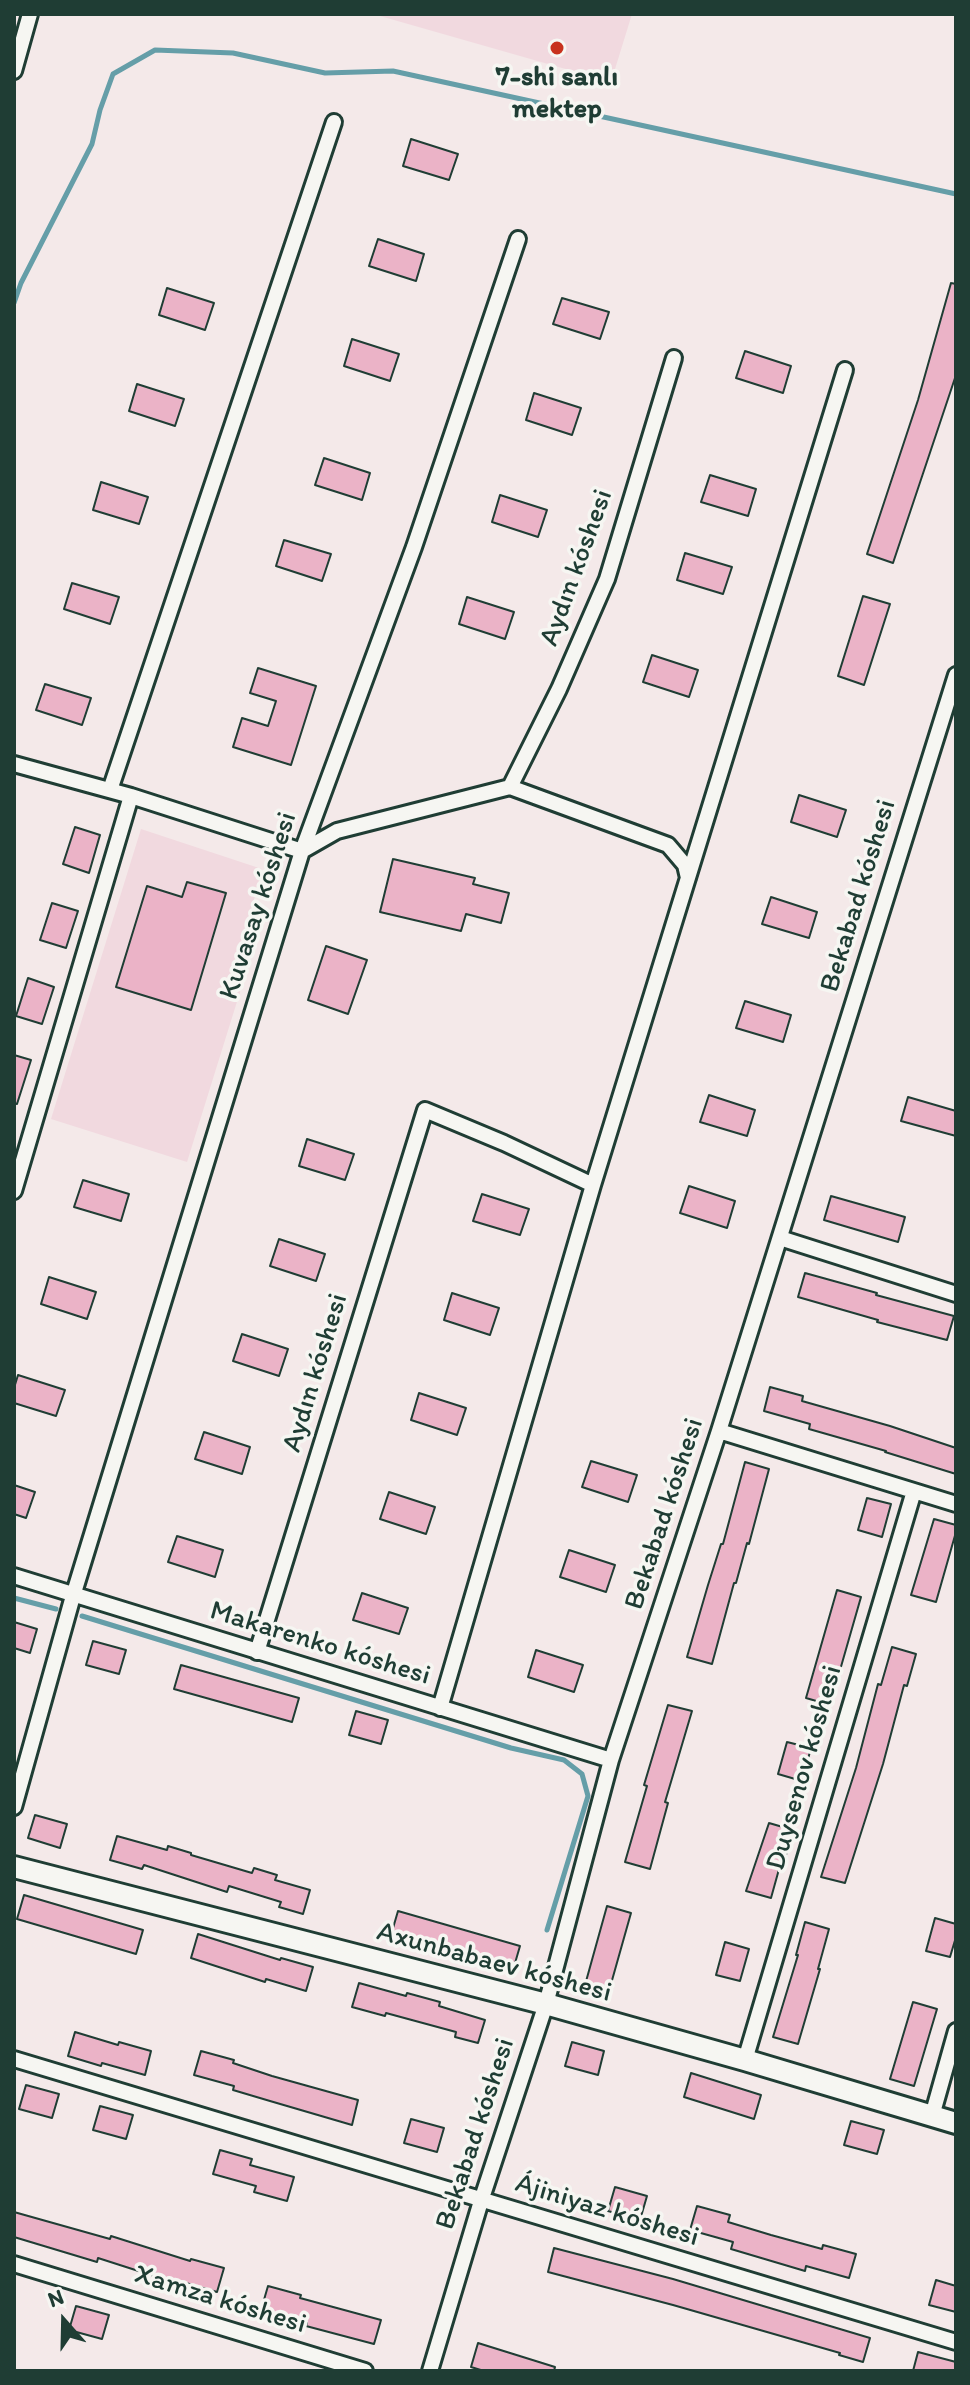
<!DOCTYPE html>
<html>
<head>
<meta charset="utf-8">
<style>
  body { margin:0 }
  #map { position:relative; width:970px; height:2385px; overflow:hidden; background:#f4e9e9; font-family:Itim,sans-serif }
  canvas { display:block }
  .frame { position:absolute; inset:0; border:16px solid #1f3d34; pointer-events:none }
  .north { position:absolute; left:24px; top:2281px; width:80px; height:80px; -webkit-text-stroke:6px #f6f6f2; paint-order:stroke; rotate:340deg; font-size:22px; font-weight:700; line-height:32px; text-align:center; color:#1f3d34 }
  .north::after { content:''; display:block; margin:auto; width:28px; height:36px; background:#1f3d34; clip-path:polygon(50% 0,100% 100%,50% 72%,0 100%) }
</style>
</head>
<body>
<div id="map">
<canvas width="970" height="2385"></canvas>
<div class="frame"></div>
<div class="north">N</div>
</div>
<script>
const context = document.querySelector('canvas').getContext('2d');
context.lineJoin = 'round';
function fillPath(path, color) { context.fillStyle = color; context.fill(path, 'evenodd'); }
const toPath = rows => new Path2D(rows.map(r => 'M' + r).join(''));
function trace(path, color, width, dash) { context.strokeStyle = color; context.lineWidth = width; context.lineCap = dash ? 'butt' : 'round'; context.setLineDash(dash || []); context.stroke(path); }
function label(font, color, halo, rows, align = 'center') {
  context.font = font + ' Itim,sans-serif'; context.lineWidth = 7; context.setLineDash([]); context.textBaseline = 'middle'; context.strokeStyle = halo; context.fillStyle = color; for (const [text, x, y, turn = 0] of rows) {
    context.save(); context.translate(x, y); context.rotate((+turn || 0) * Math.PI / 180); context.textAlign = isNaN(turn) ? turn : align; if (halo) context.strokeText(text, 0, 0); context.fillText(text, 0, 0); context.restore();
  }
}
fillPath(toPath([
  [373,14,632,14,611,82],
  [141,829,262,869,251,911,264,915,187,1162,51,1119]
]), '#f1d9df');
trace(toPath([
  [14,303,21,283,92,144,100,110,113,74,155,50,233,53,325,73,393,71,956,194],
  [14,1598,56,1609],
  [82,1616,511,1748,564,1760,582,1774,588,1796,547,1930]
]), '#659ea8', 5);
const building = toPath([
  [411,139,458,154,449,180,403,166,411,139],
  [378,239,424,254,416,281,369,266,378,239],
  [951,283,956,284,956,375,893,563,867,554,918,400,951,283],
  [167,288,214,303,205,330,159,315,167,288],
  [562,298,609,312,600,339,553,324,562,298],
  [352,339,399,354,390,381,344,366,352,339],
  [745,351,791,366,783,393,736,378,745,351],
  [137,384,184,399,175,426,129,411,137,384],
  [534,393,581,408,572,435,526,420,534,393],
  [324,458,370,473,362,500,315,485,324,458],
  [710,475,756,489,748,516,701,502,710,475],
  [101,482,148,497,139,524,93,510,101,482],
  [500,495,547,510,538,537,492,522,500,495],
  [284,540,331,554,322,581,276,566,284,540],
  [685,553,732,567,723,594,677,580,685,553],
  [72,583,119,597,110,624,64,609,72,583],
  [863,596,890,604,864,685,838,676,863,596],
  [467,597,514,612,505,639,459,624,467,597],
  [652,655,698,670,689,697,643,682,652,655],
  [258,668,316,686,291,765,233,747,242,718,268,726,276,701,250,693,258,668],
  [45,684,91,698,82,725,36,710,45,684],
  [799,795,846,810,837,837,791,822,799,795],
  [75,827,100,835,89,873,63,864,75,827],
  [393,859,475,878,473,884,509,893,501,923,466,914,461,931,380,912,393,859],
  [187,882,226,893,191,1010,116,987,147,886,182,897,187,882],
  [771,897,817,912,809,938,762,924,771,897],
  [52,903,78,911,66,948,40,940,52,903],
  [326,946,367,960,348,1014,308,1000,326,946],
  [28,978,54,987,42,1024,16,1016,28,978],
  [745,1001,791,1015,783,1042,736,1028,745,1001],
  [14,1055,31,1060,17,1104,14,1103,14,1055],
  [709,1095,755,1110,747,1136,700,1122,709,1095],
  [908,1097,956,1111,956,1136,901,1121,908,1097],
  [307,1139,354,1154,345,1180,299,1166,307,1139],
  [83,1180,129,1194,121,1221,74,1207,83,1180],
  [689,1186,735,1201,727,1228,680,1213,689,1186],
  [482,1194,529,1209,520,1235,473,1221,482,1194],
  [831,1196,905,1217,898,1242,824,1220,831,1196],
  [279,1239,325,1254,316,1281,270,1266,279,1239],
  [805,1273,877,1293,876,1295,954,1316,947,1340,877,1322,878,1320,798,1297,805,1273],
  [49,1277,96,1292,87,1319,41,1304,49,1277],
  [452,1293,499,1308,490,1335,444,1320,452,1293],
  [242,1334,288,1349,279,1376,233,1361,242,1334],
  [18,1375,65,1390,56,1416,14,1403,14,1388,18,1375],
  [770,1387,803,1396,802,1401,890,1426,956,1448,956,1474,885,1452,886,1451,809,1429,810,1424,764,1411,770,1387],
  [419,1393,466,1408,457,1435,411,1420,419,1393],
  [204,1432,250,1447,242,1474,195,1459,204,1432],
  [591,1461,637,1475,628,1502,582,1487,591,1461],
  [745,1462,769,1469,749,1544,747,1543,736,1583,734,1583,712,1664,687,1657,708,1585,721,1544,723,1544,745,1462],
  [14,1485,35,1492,26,1518,14,1514,14,1485],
  [389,1492,435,1507,426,1534,380,1519,389,1492],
  [867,1498,891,1504,882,1537,858,1530,867,1498],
  [934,1519,956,1525,956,1532,936,1602,911,1595,934,1519],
  [177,1536,223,1550,215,1577,168,1562,177,1536],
  [569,1550,615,1565,606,1592,560,1577,569,1550],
  [837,1590,861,1597,830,1705,806,1698,837,1590],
  [362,1593,408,1608,399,1634,353,1620,362,1593],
  [14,1622,37,1629,30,1653,14,1648,14,1622],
  [93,1641,126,1650,119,1674,86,1665,93,1641],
  [892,1647,916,1654,907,1686,904,1685,883,1764,845,1883,821,1877,856,1768,878,1684,881,1685,892,1647],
  [536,1650,583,1665,574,1692,528,1677,536,1650],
  [181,1665,299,1698,292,1722,174,1689,181,1665],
  [668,1705,692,1711,665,1802,668,1803,650,1869,625,1862,647,1786,644,1785,668,1705],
  [356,1711,388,1720,381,1744,349,1735,356,1711],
  [787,1742,811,1748,802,1781,778,1774,787,1742],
  [35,1815,67,1824,60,1848,28,1838,35,1815],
  [769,1823,793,1830,784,1862,781,1862,771,1898,746,1891,769,1823],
  [117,1836,167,1850,168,1846,191,1853,191,1855,252,1873,254,1868,277,1875,275,1880,310,1890,303,1914,279,1907,281,1902,229,1886,227,1892,144,1865,142,1869,110,1860,117,1836],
  [24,1895,143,1930,136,1954,17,1919,24,1895],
  [607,1906,631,1913,609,1991,585,1985,607,1906],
  [398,1911,520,1946,513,1970,391,1935,398,1911],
  [935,1918,956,1924,956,1937,950,1957,926,1951,935,1918],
  [805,1922,829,1929,818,1969,820,1969,798,2044,773,2037,798,1955,796,1955,805,1922],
  [198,1934,280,1960,281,1958,313,1967,306,1991,266,1979,265,1982,191,1958,198,1934],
  [725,1942,749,1949,740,1981,716,1975,725,1942],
  [359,1983,406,1996,407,1993,440,2002,439,2006,485,2020,478,2043,455,2037,456,2032,386,2013,385,2016,352,2007,359,1983],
  [913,2002,937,2009,914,2086,890,2079,913,2002],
  [75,2032,118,2045,119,2042,151,2051,145,2075,102,2063,101,2066,68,2056,75,2032],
  [572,2042,604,2051,598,2075,565,2066,572,2042],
  [201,2051,234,2060,233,2063,272,2076,358,2100,352,2125,270,2101,233,2090,234,2086,194,2075,201,2051],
  [691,2073,761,2095,754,2119,684,2097,691,2073],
  [26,2085,59,2094,52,2118,19,2109,26,2085],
  [100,2106,133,2115,126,2139,93,2130,100,2106],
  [411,2119,444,2128,437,2152,404,2143,411,2119],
  [851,2121,884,2130,877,2154,844,2145,851,2121],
  [220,2150,252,2159,250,2165,294,2177,287,2201,254,2192,256,2186,213,2174,220,2150],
  [615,2187,647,2196,640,2220,608,2211,615,2187],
  [697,2206,730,2215,728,2222,771,2235,822,2249,823,2245,856,2254,849,2278,806,2266,805,2271,731,2249,733,2242,690,2230,697,2206],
  [14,2212,110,2239,111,2236,190,2261,191,2259,224,2268,217,2292,179,2281,179,2284,98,2258,97,2262,14,2237,14,2212],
  [554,2248,673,2279,870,2338,863,2362,839,2355,840,2353,673,2305,548,2272,554,2248],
  [936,2280,956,2286,956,2312,929,2305,936,2280],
  [268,2286,301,2295,300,2298,381,2320,374,2344,306,2326,307,2323,261,2310,268,2286],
  [76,2306,109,2315,102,2339,69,2330,76,2306],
  [478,2343,555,2367,554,2371,484,2371,471,2367,478,2343],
  [918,2352,956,2362,956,2371,913,2371,918,2352]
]);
fillPath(building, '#ebb3c7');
trace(building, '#1f3d34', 2);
const street = toPath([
  [14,71,30,14],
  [14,764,131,796,302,851,337,831,510,787,668,845,685,865,688,878],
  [510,787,559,689,607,579,674,358],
  [110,790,334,122],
  [14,1191,131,796],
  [780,1238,956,1294],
  [719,1431,956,1504],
  [14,1576,611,1760],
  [257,1652,425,1110,504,1143,593,1185],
  [440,1708,593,1185,845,370],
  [14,1807,73,1596,302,851,414,547,518,239],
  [14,2059,956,2342],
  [745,2060,914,1491],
  [932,2116,956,2031],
  [14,2264,365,2371],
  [430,2371,481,2201,546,2004,611,1760,719,1431,956,675]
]);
const secondary = toPath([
  [14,1867,546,2004,745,2060,956,2123]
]);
trace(street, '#1f3d34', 20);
trace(secondary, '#1f3d34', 26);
trace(street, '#f6f6f2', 14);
trace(secondary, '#f6f6f2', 20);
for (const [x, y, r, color] of [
  [557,48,8,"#c8321e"]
]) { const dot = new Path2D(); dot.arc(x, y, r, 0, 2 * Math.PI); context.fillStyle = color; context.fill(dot); trace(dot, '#f6f6f2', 3); }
label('bold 28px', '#1f3d34', '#f6f6f2', [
  ["7-shi sanlı",557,78],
  ["mektep",557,110]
]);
label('28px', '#1f3d34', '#f6f6f2', [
  ["Aydın kóshesi",577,568,-70],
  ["Bekabad kóshesi",859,896,-73],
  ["Kuvasay kóshesi",259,906,-72],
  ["Aydın kóshesi",316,1373,-73],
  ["Bekabad kóshesi",665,1514,-72],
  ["Makarenko kóshesi",320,1644,17],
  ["Duysenov kóshesi",805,1768,-74],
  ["Axunbabaev kóshesi",494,1963,15],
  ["Bekabad kóshesi",476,2134,-72],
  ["Ájiniyaz kóshesi",607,2211,17],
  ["Xamza kóshesi",220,2300,17]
]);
</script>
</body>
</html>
